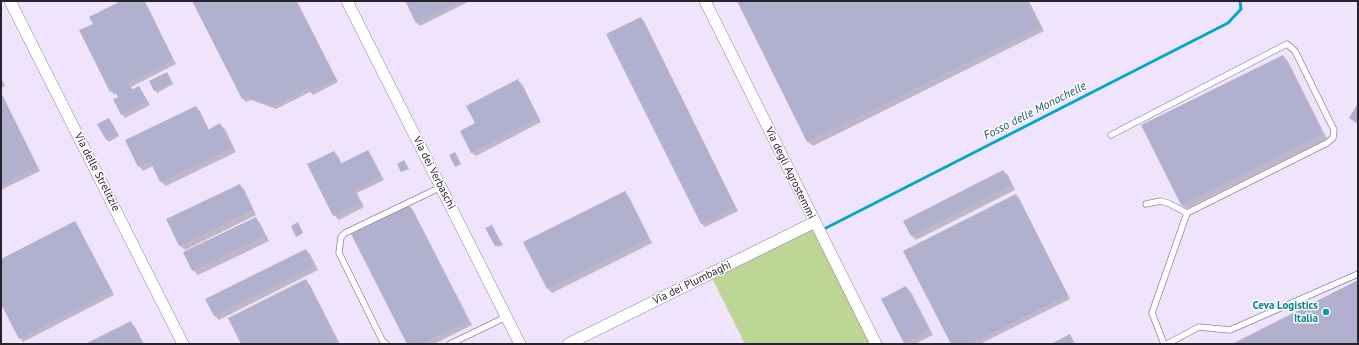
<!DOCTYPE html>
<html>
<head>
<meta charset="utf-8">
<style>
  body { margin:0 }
  #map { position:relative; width:1359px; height:345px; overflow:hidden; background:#f0e4fd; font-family:"PT Sans",sans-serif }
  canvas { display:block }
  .frame { position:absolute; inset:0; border:2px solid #28222d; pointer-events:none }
</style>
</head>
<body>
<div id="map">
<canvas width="1359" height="345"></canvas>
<div class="frame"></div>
</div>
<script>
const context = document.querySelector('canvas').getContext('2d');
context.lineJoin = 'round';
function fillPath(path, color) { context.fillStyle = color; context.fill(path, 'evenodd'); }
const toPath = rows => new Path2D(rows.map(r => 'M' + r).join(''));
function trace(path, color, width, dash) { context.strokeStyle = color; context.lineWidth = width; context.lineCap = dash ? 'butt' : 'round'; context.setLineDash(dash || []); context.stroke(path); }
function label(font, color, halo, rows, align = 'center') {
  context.font = font + ' "PT Sans",sans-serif'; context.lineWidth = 3; context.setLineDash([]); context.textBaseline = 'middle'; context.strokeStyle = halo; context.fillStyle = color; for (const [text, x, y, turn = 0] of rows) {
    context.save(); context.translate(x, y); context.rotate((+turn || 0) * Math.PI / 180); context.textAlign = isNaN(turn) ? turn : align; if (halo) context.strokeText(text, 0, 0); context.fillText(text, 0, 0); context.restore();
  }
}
fillPath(toPath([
  [815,222,876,344,745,344,710,274]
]), '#bcd795');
fillPath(toPath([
  [123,1,145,1,176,64,131,87,133,91,139,88,142,91,150,105,125,118,122,114,119,97,117,93,114,95,111,91,94,24],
  [193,1,297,1,338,82,313,95,310,92,276,109,251,100,246,102,243,99],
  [406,1,470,1,420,26,417,23],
  [738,1,1029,1,1044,31,813,146,808,142],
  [641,18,644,21,738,211,705,227,702,224],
  [1283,56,1288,61,1327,139,1186,209,1181,204],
  [167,74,173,84,157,93,155,90],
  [1,77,5,86,1,88],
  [518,81,522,84,541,122,476,156,472,153,461,132,476,124],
  [1,92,40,171,1,190],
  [196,107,200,111,209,130,220,125,225,129,236,152,166,186,161,182,153,166,143,171,139,166],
  [111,121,119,136,109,142,107,140],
  [367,151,371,155,384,180,357,193,364,207,339,220,334,215,334,152,338,156,342,164],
  [1003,171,1008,175,1015,190,916,240,912,236,904,221],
  [239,185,244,189,256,215,185,250,180,246,168,220],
  [624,192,629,197,652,243,552,293,548,289],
  [1016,195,1019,198,1070,299,980,344,952,344],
  [409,206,413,210,472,325,434,344,408,344],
  [255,218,260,223,269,241,198,275,193,270],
  [75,222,78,226,114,295,23,342,20,338,1,302,1,260],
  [492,226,503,245,498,247,495,245],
  [305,250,310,254,318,270,219,320,215,316,207,300],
  [305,280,310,285,340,344,242,344],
  [906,287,911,292,933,335,915,344,906,344,905,343,882,299],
  [131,323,135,327,144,344,87,344]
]), '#0003');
trace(toPath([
  [826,228,1228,23,1241,9,1240,1]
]), '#03a8c8', 3);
fillPath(toPath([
  [121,1,144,1,173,61,128,83,131,90,139,86,147,102,121,115,113,99,118,97,114,90,110,92,79,30,93,24,89,17],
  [192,1,296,1,336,79,309,92,308,88,273,106,247,97,242,99],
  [405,1,461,1,416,23],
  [737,1,1027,1,1040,27,807,142],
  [641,17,735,207,701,224,606,34],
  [1283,55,1323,134,1181,205,1141,125],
  [167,72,172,82,154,91,149,81],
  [518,79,539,118,471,153,460,131,475,123,466,106],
  [1,94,37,167,1,185],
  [1358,103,1358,124,1349,118],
  [196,106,208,130,220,123,232,148,160,182,150,161,138,167,125,140],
  [109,118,118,134,106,140,97,124],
  [368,150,381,176,354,190,360,203,333,216,307,164,334,151,340,164],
  [455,152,461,164,455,167,449,155],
  [404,160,409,169,401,172,397,164],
  [1003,170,1011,185,911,236,903,221],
  [240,184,253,210,179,246,166,219],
  [625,191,649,238,547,289,523,242],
  [1016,194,1068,295,971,344,951,344,903,251],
  [409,205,468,321,421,344,407,344,351,234],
  [256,217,265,236,192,271,183,252],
  [75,221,112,291,19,339,1,304,1,259],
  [298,222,303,233,296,237,291,226],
  [492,225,501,243,495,246,485,228],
  [306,249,314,266,214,316,205,299],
  [306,279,338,344,241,344,228,318],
  [1358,280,1358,344,1232,344],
  [906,286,929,330,904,343,881,299],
  [131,321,142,344,85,344],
  [1070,334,1075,344,1051,344]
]), '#b1b1cf');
const service = toPath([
  [1111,135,1287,44,1295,51,1334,130,1333,138,1327,143,1187,213,1152,313,1164,344],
  [1146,204,1161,201,1168,203,1187,213],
  [386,344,382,340,339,253,341,237,345,233,441,187],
  [450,344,506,317],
  [1167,344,1199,327,1230,330,1358,274]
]);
const minor = toPath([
  [10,1,183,344],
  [347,1,520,344],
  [705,1,876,344],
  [568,344,815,222]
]);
trace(service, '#9285a0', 7);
trace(minor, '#9285a0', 12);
trace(service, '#fff', 5.5);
trace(minor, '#fff', 11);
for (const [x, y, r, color] of [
  [1326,312,4,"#0f9aa8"]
]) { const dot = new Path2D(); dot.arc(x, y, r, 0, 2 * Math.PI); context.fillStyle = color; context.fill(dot); trace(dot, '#fff', 1.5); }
label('11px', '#28222d', '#fff', [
  ["Via delle Strelitzie",97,172,63],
  ["Via dei Verbaschi",434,173,63],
  ["Via degli Agrostemmi",790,173,64],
  ["Via dei Plumbaghi",692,283,-26]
]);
label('bold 11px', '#0d838f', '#fff', [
  ["Ceva Logistics",1318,306],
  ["Italia",1318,319]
], 'right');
label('italic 12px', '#255a68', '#fff', [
  ["Fosso delle Monachelle",1035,111,-27]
]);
</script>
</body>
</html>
